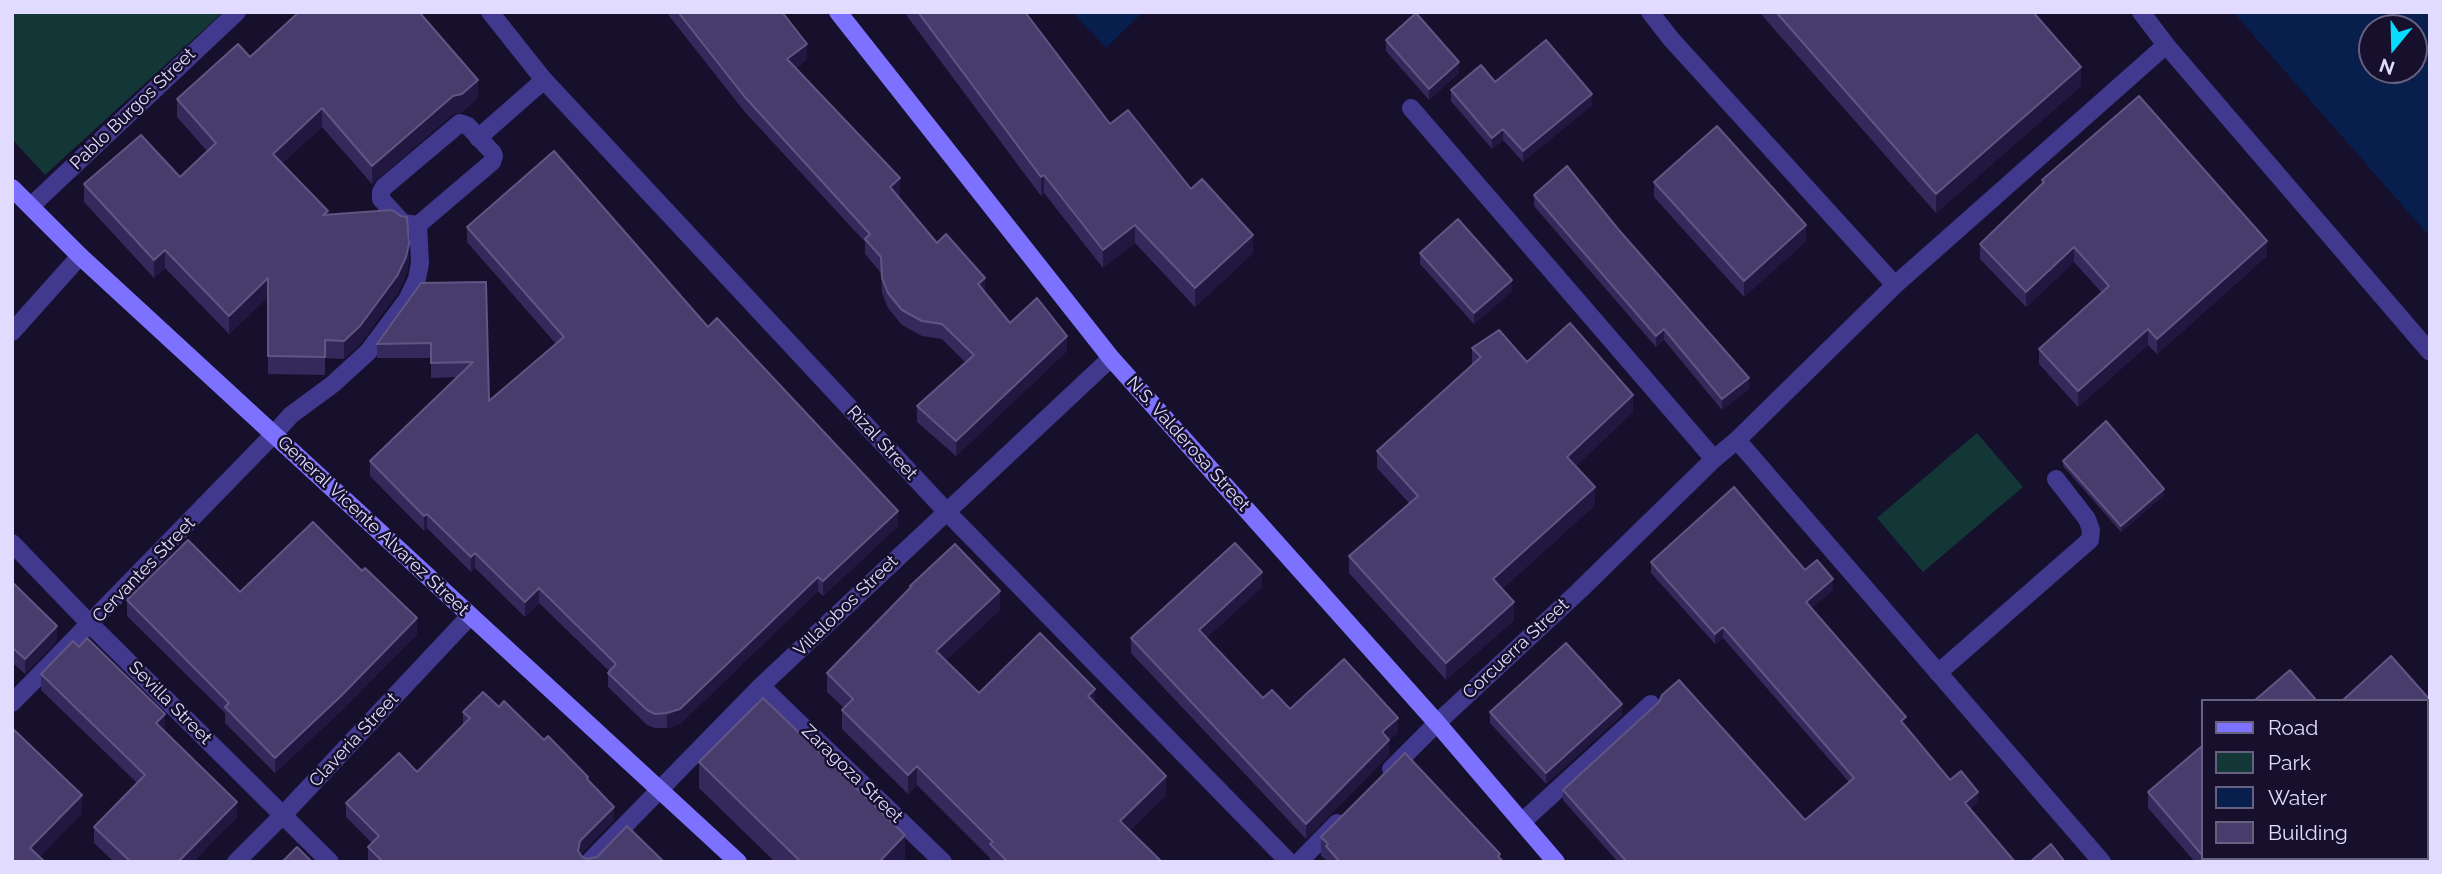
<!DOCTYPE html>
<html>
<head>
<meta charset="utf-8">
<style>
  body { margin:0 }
  #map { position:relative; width:2442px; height:874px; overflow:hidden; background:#16102c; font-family:Raleway,sans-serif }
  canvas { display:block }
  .frame { position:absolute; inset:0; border:14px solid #e1dbff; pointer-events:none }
  .legend { position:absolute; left:2201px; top:699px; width:228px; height:161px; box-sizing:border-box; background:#16102c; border:2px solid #676180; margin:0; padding:9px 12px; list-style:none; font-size:21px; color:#e1dbff }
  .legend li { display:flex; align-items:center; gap:14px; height:35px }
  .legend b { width:35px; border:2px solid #676180 }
  .north { position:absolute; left:2358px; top:14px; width:70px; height:70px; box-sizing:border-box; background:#16102c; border:2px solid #676180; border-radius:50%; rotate:199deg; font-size:19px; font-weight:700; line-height:28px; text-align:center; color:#e1dbff }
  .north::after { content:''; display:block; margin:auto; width:24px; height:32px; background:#07dbff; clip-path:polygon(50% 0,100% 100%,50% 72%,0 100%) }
</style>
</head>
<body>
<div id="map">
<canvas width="2442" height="874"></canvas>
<div class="frame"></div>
<ul class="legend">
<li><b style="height:9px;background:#7c72ff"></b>Road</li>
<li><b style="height:19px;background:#133737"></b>Park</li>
<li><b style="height:19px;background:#081e4d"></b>Water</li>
<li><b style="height:19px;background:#473c6c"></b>Building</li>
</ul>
<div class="north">N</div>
</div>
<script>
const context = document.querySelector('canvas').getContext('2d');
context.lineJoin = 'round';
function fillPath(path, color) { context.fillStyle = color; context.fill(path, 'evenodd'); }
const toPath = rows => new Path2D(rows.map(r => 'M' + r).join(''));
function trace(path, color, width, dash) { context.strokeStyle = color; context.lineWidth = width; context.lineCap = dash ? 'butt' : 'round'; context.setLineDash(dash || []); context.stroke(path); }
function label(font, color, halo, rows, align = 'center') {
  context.font = font + ' Raleway,sans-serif'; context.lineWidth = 5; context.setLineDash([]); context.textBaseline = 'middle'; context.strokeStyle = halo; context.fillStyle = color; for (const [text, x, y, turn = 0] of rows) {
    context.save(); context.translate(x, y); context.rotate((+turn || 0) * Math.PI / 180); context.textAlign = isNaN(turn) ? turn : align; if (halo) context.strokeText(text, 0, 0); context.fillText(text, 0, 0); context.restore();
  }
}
fillPath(toPath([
  [12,12,221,12,222,13,45,175,12,139],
  [1977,433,2023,487,1923,572,1877,518]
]), '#133737');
fillPath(toPath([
  [1072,12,1143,12,1106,48],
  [2233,12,2430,12,2430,237],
  [2372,28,2414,28,2414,70,2372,70]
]), '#081e4d');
trace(toPath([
  [1650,12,1671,39,1895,285],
  [2141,12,2166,45],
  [460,123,468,126,493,153,494,156,492,162,418,225,403,223,381,199,381,192,384,187,460,123],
  [478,138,544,80],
  [274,434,291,415,333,384,368,352,407,300,417,279,420,263,418,225],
  [1938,673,2090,540,2091,530,2087,519,2056,479],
  [1522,822,1651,704]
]), '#40398e', 18);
trace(toPath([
  [490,12,544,80,946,511,1289,862],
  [1411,108,1714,459],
  [31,206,237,12],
  [12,332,80,256],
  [1737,440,2102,862],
  [12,543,91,625,330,862],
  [761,686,943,862],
  [12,703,274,434],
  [1391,769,1437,723,1579,591,1714,459,1737,440,1895,285,2166,45,2430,352],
  [236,862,283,815,470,616],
  [589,862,761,686,1111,358],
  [1299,862,1337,823],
  [2422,862,2426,858]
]), '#40398e', 18);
trace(toPath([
  [838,12,1111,358,1437,723,1556,862],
  [12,188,80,256,738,862]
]), '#7c72ff', 18);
fillPath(toPath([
  [666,12,782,12,807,59,796,68,900,194,898,196,937,243,985,293,1010,323,1067,351,956,456,917,422,917,406,966,363,942,339,922,336,902,325,888,308,882,293,881,273,865,254,865,242,744,111],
  [904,12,1025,12,1110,124,1191,189,1253,253,1195,307,1135,243,1103,268,1044,193,1041,196],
  [1759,12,2033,12,2081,86,1936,213],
  [1386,40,1459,73,1429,100,1386,51],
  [250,57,478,98,462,112,453,114,372,184,322,127,282,163,328,215,409,262,406,275,397,294,360,344,344,359,325,358,325,375,268,374,268,297,229,334,165,268,154,278,84,202,84,184,180,177,207,151,177,117,177,99],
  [1495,82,1592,105,1523,162,1503,140,1492,149,1451,101,1451,90],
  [2042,180,2267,256,2157,354,2148,345,2078,407,2039,364,2039,349,2102,293,2074,262,2026,307,1980,259,1980,244,2042,184],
  [1654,182,1806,241,1744,297,1654,197],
  [1534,195,1618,229,1749,389,1722,410,1664,340,1656,347,1534,206],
  [467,227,708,327,898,526,823,596,818,591,680,724,667,728,655,728,647,725,608,687,608,673,609,671,539,603,525,617,475,568,471,572,427,528,424,531,370,476,370,461,457,377,431,378,431,358,377,358,377,344,486,282,489,401,556,344,467,242],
  [1420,253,1512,291,1474,324,1420,264],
  [1472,348,1527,362,1633,412,1576,466,1595,505,1502,589,1514,620,1446,680,1349,573,1349,556,1409,503,1377,468,1377,451,1472,365],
  [2063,461,2164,495,2121,532,2063,466],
  [1651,562,1805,570,1833,590,1811,608,1950,780,1978,802,1970,809,2015,862,1618,862,1563,800,1563,790,1805,820,1849,782,1723,638,1715,644,1651,573],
  [12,582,57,641,25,674,14,664,12,666],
  [910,586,1000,610,946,660,979,693,1095,703,1166,795,1130,830,1162,862,990,862,990,858,917,785,908,794,842,729,842,710,844,708,827,692,827,673,910,589],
  [1262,587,1206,638,1263,698,1290,709,1398,733,1389,740,1389,755,1306,839,1131,653,1131,638],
  [240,592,417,634,342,710,275,773,225,723,225,713,127,616,127,600],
  [41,674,165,729,164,731,237,817,193,862,114,862,94,843,94,827,137,783,41,690],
  [2430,700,2430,807,2428,809,2426,807,2426,701],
  [499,707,544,740,588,780,614,820,580,855,582,857,587,859,664,862,369,862,368,860,368,847,372,843,346,817,346,803,417,772,463,725,463,712],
  [1490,712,1622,715,1546,784,1490,723],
  [2202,746,2202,858,2247,858,2243,862,2195,862,2148,808,2148,792],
  [699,762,905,860,904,862,775,862,699,788],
  [1321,837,1500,859,1503,862,1326,862,1326,860,1321,856]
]), '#35285a');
fillPath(toPath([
  [807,44,807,59,787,74,787,59],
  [1459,62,1459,73,1429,100,1429,89],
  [2081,67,2081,86,1936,213,1936,194],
  [478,80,478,98,462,112,453,114,372,184,372,166,453,96],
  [1592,94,1592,105,1523,162,1523,151],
  [322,108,322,127,273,172,273,154],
  [1503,129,1503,140,1492,149,1492,138],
  [1044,175,1044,193,1041,196,1041,177],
  [900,178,900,194,890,202,890,187],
  [1135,225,1135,243,1103,268,1103,250],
  [1806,225,1806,241,1744,297,1744,281],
  [1253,235,1253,253,1195,307,1195,288],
  [2267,241,2267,256,2157,354,2157,339],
  [409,244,409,262,406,275,397,294,360,344,344,359,344,341],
  [2074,247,2074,262,2026,307,2026,292],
  [165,250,165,268,154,278,154,260],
  [268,278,268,297,229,334,229,316],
  [985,278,985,293,978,284],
  [1512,280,1512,291,1474,324,1474,313],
  [1664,329,1664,340,1656,347,1656,336],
  [2148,329,2148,345,2078,407,2078,391],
  [1067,336,1067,351,956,456,956,441],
  [1749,378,1749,389,1722,410,1722,399],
  [1633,395,1633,412,1567,475,1567,457],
  [1595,487,1595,505,1493,597,1493,579],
  [2164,489,2164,495,2121,532,2121,526],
  [898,511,898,526,823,596,823,581],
  [427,514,427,528,424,531,424,516],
  [475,553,475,568,471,572,471,557],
  [1262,572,1262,587,1199,645,1199,630],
  [818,577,818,591,680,724,667,728,667,713],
  [1833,579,1833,590,1806,612,1806,602],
  [539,588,539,603,525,617,525,602],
  [1000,591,1000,610,936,670,936,651],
  [1514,602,1514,620,1446,680,1446,663],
  [417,618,417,634,342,710,275,773,275,758],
  [57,626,57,641,25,674,25,659],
  [1723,627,1723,638,1715,644,1715,634],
  [14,649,14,664,12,666,12,651],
  [1095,689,1095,708,1088,696],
  [1622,704,1622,715,1546,784,1546,773],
  [165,714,165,729,156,739,156,723],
  [1398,718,1398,733,1389,740,1389,755,1306,839,1306,824,1382,732],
  [917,766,917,785,908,794,908,775],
  [1166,776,1166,795,1120,839,1120,821],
  [1978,792,1978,802,1965,813,1965,803],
  [2430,792,2430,807,2428,809,2428,793],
  [82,795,82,814,35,862,30,848],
  [237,802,237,817,193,862,178,862],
  [614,807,614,820,580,855,578,851,580,841],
  [905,835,905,860,904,862,879,862],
  [2228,858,2247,858,2243,862,2224,862]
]), '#211740');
const building = toPath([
  [299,12,419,12,478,80,462,94,453,96,372,166,322,108,273,154,328,211,323,215,392,210,401,216,407,217,409,244,406,257,397,276,360,326,344,341,325,340,325,357,268,356,268,278,229,316,165,250,154,260,84,184,141,135,180,177,216,143,177,99,238,44,250,57,299,12],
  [678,12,782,12,807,44,787,59,900,178,890,187,937,243,946,234,985,278,978,284,1010,323,1037,298,1067,336,956,441,917,406,974,355,942,324,922,321,902,310,888,293,882,278,881,257,865,239,870,234,744,96,678,12],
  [918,12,1025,12,1110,124,1128,110,1191,189,1202,179,1253,235,1195,288,1135,225,1103,250,1044,175,1041,177,918,12],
  [1776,12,2033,12,2081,67,1936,194,1776,12],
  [1416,13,1459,62,1429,89,1386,40,1416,13],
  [1546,40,1592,94,1523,151,1503,129,1492,138,1451,90,1481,65,1495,82,1546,40],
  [2139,96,2267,241,2157,339,2148,329,2078,391,2039,349,2109,286,2074,247,2026,292,1980,244,2044,182,2042,180,2139,96],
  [1717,126,1806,225,1744,281,1654,182,1717,126],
  [554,151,708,327,717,318,898,511,823,581,818,577,680,709,667,713,655,714,647,710,608,673,616,664,539,588,525,602,475,553,471,557,427,514,424,516,370,461,473,362,431,363,431,343,377,344,421,283,486,282,489,401,564,337,467,227,554,151],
  [1567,166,1618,229,1749,378,1722,399,1664,329,1656,336,1534,195,1567,166],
  [1458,219,1512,280,1474,313,1420,253,1458,219],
  [1570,323,1633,395,1567,457,1595,487,1493,579,1514,602,1446,663,1349,556,1418,496,1377,451,1481,357,1472,348,1499,330,1527,362,1570,323],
  [2106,421,2164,489,2121,526,2063,461,2106,421],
  [1734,487,1805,570,1817,560,1833,579,1806,602,1906,717,1901,721,1950,780,1961,771,1978,792,1965,803,2015,862,1627,862,1563,790,1659,702,1662,695,1679,680,1805,820,1854,778,1723,627,1715,634,1651,562,1734,487],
  [313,522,362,571,365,568,417,618,342,695,275,758,225,707,229,703,127,600,188,540,240,592,313,522],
  [1235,543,1262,572,1199,630,1263,698,1272,690,1290,709,1344,659,1398,718,1382,732,1389,740,1306,824,1131,638,1235,543],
  [955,544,1000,591,936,651,979,693,1040,633,1095,689,1088,696,1166,776,1120,821,1162,862,1008,862,990,844,993,842,917,766,908,775,842,710,853,699,827,673,911,587,910,586,955,544],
  [12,582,57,626,25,659,14,649,12,651,12,582],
  [87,638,165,714,156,723,237,802,178,862,131,862,94,827,145,775,41,674,73,641,79,647,87,638],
  [1566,643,1622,704,1546,773,1490,712,1566,643],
  [2391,656,2430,700,2430,792,2428,793,2426,791,2426,701,2342,701,2391,656],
  [2290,670,2317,701,2254,701,2290,670],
  [483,692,499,707,504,701,544,740,548,736,588,777,587,779,614,807,580,841,578,851,582,857,587,859,597,857,627,826,664,862,383,862,368,847,379,836,346,803,399,753,417,772,470,718,463,712,483,692],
  [763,698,905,835,879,862,801,862,699,762,763,698],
  [12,728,82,795,30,848,45,862,12,862,12,728],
  [2202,746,2202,855,2148,792,2202,746],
  [1405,753,1500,854,1498,856,1503,862,1340,862,1326,846,1328,844,1321,837,1405,753],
  [2051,844,2065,862,2030,862,2051,844],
  [297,847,312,862,282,862,297,847],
  [2205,858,2228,858,2224,862,2208,862,2205,858]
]);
fillPath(building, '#473c6c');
trace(building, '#605583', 2);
label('18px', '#e1dbff', '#16102c', [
  ["Pablo Burgos Street",133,109,-44],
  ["Rizal Street",882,443,47],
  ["N.S. Valderosa Street",1188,444,48],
  ["General Vicente Alvarez Street",373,526,43],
  ["Cervantes Street",144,570,-46],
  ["Villalobos Street",846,606,-44],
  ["Corcuerra Street",1516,649,-43],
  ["Sevilla Street",170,703,45],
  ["Claveria Street",354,740,-47],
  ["Zaragoza Street",852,774,44]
]);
</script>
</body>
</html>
